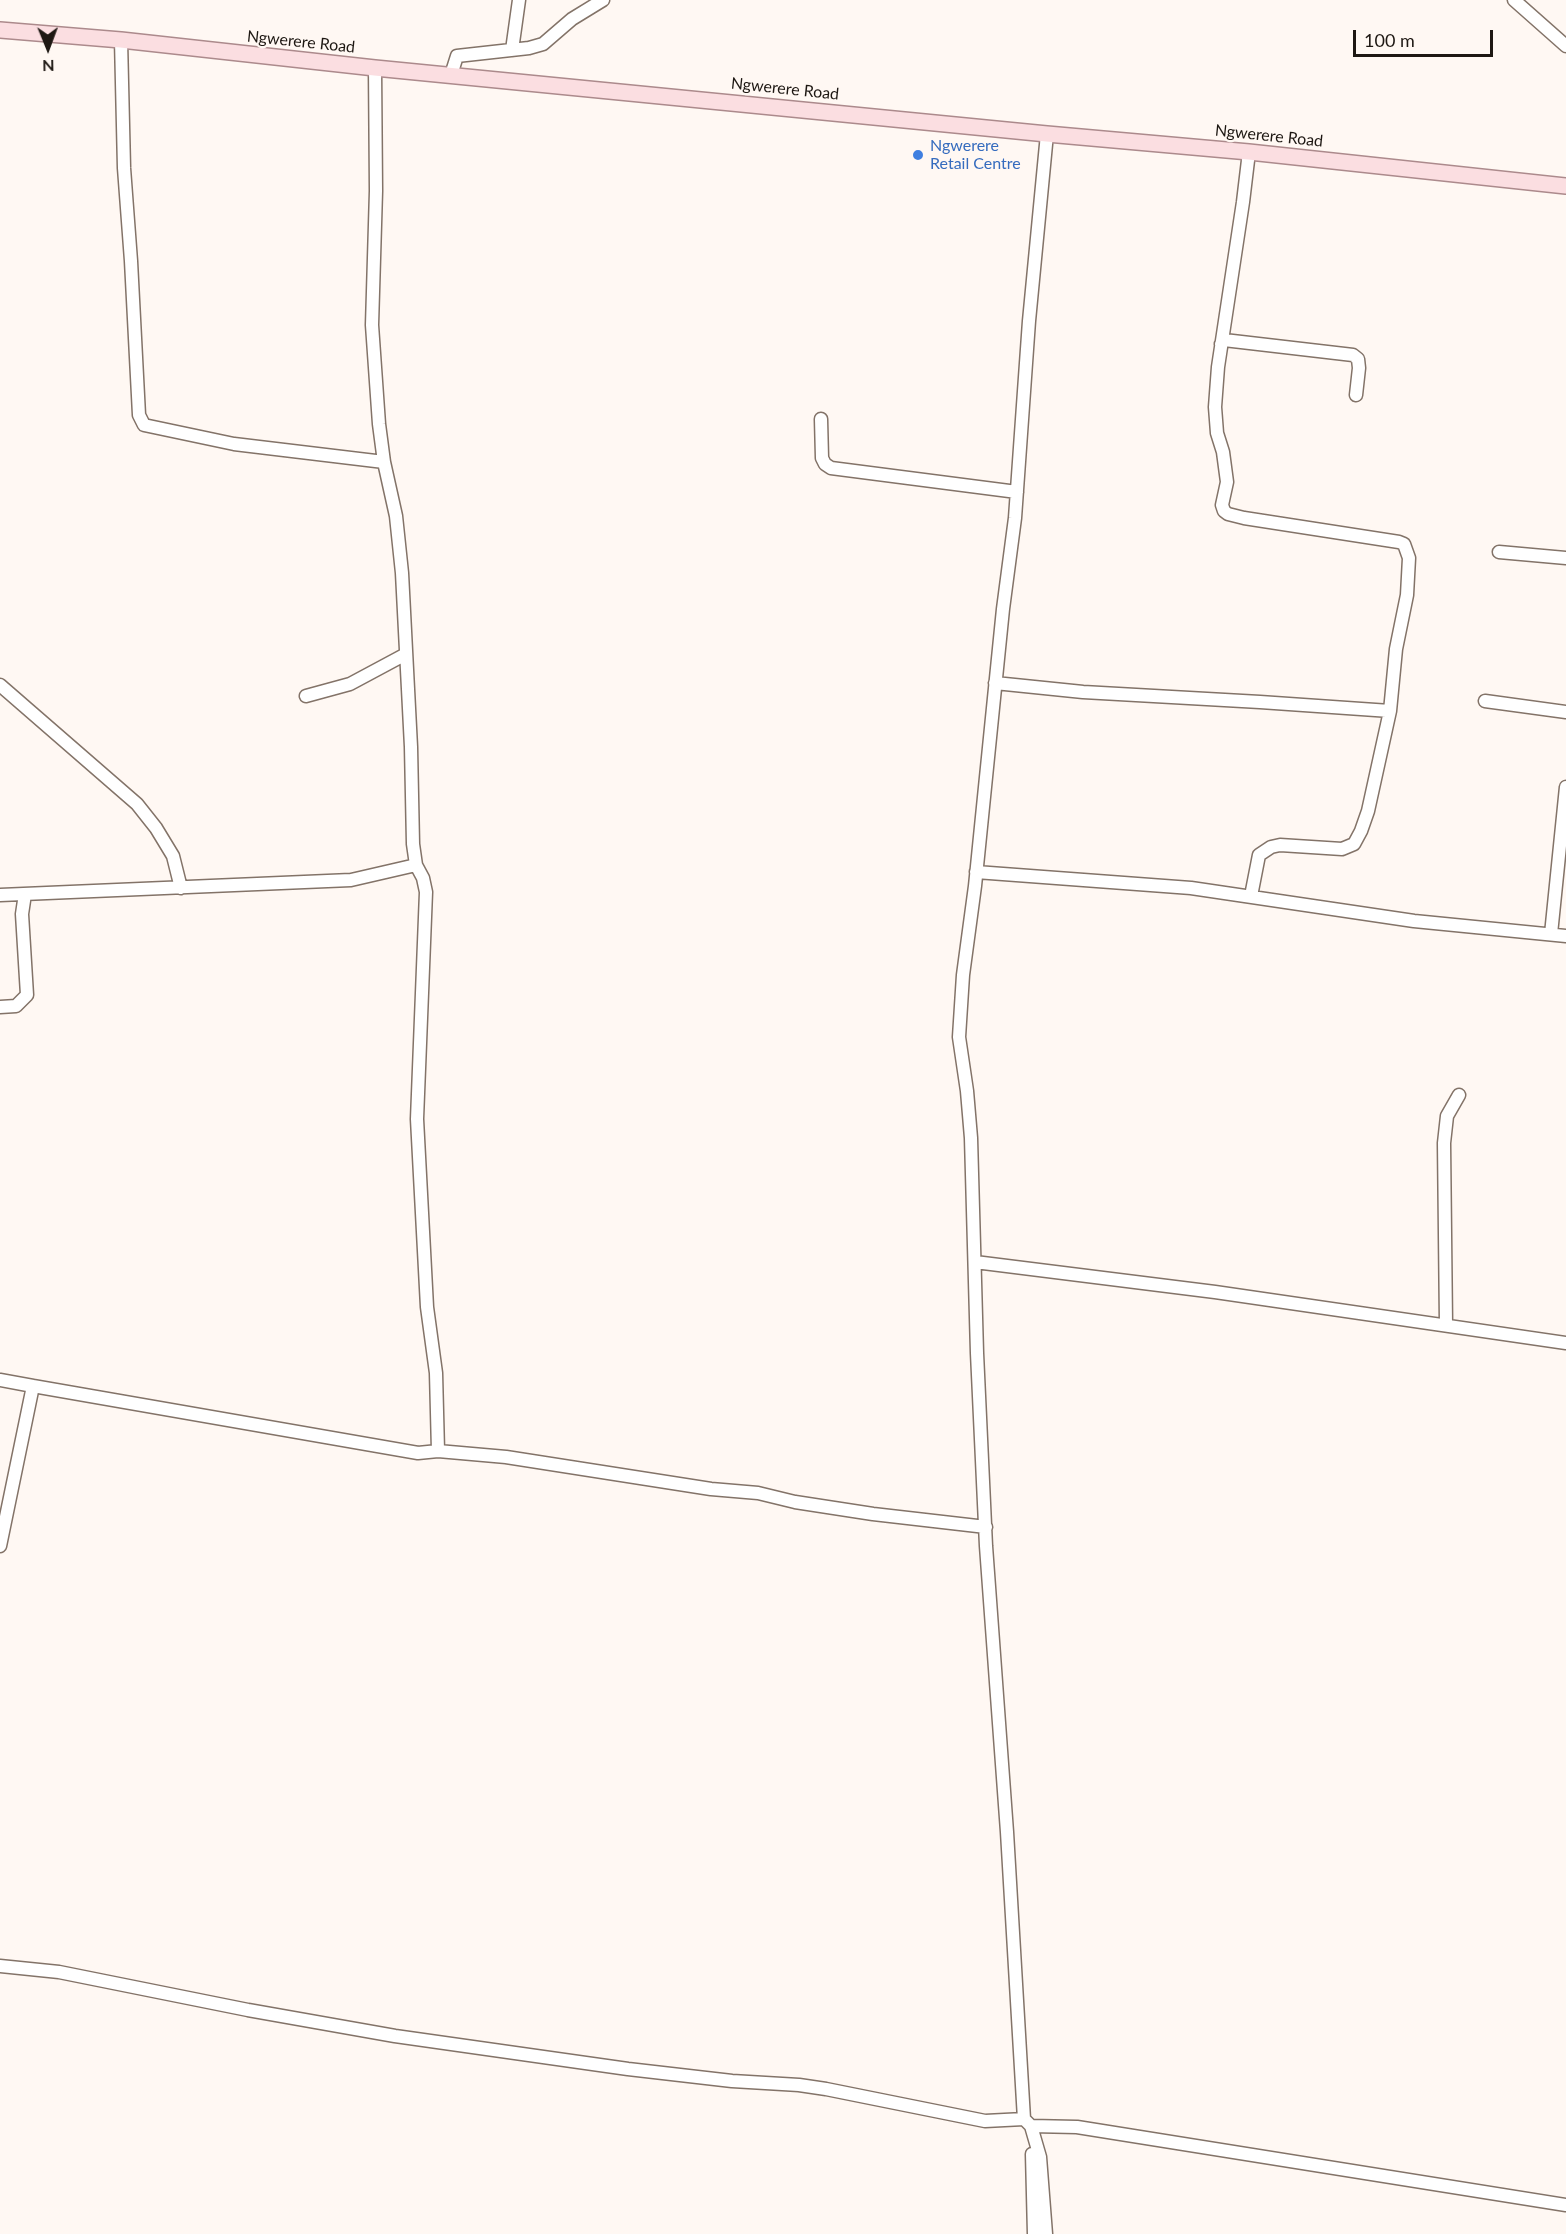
<!DOCTYPE html>
<html>
<head>
<meta charset="utf-8">
<style>
  body { margin:0 }
  #map { position:relative; width:1566px; height:2234px; overflow:hidden; background:#fff8f3; font-family:Lato,sans-serif }
  canvas { display:block }
  .north { position:absolute; left:18px; top:18px; width:60px; height:60px; -webkit-text-stroke:4px #fff8f3; paint-order:stroke; rotate:179deg; font-size:16px; font-weight:700; line-height:24px; text-align:center; color:#1e1813 }
  .north::after { content:''; display:block; margin:auto; width:21px; height:27px; background:#1e1813; clip-path:polygon(50% 0,100% 100%,50% 72%,0 100%) }
  .scale { position:absolute; left:1353px; top:30px; width:140px; height:27px; box-sizing:border-box; border:3px solid #1e1813; border-top:0; padding-left:8px; font-size:18px; line-height:21px; white-space:nowrap; color:#1e1813; -webkit-text-stroke:4px #fff8f3; paint-order:stroke }
</style>
</head>
<body>
<div id="map">
<canvas width="1566" height="2234"></canvas>
<div class="north">N</div>
<div class="scale">100 m</div>
</div>
<script>
const context = document.querySelector('canvas').getContext('2d');
context.lineJoin = 'round';
const toPath = rows => new Path2D(rows.map(r => 'M' + r).join(''));
function trace(path, color, width, dash) { context.strokeStyle = color; context.lineWidth = width; context.lineCap = dash ? 'butt' : 'round'; context.setLineDash(dash || []); context.stroke(path); }
function label(font, color, halo, rows, align = 'center') {
  context.font = font + ' Lato,sans-serif'; context.lineWidth = 4.5; context.setLineDash([]); context.textBaseline = 'middle'; context.strokeStyle = halo; context.fillStyle = color; for (const [text, x, y, turn = 0] of rows) {
    context.save(); context.translate(x, y); context.rotate((+turn || 0) * Math.PI / 180); context.textAlign = isNaN(turn) ? turn : align; if (halo) context.strokeText(text, 0, 0); context.fillText(text, 0, 0); context.restore();
  }
}
const minor = toPath([
  [1514,0,1566,46],
  [121,40,124,168,131,261,139,415,144,425,234,444,384,462],
  [512,50,519,0],
  [375,68,376,191,372,325,379,424,384,462,396,516,402,573,411,747,413,844,416,865,423,878,426,892,417,1119,427,1307,436,1373,438,1451],
  [451,75,457,56,529,48,543,44,572,19,603,0],
  [1047,134,1029,321,1015,518,1003,609,975,886,963,975,959,1037,967,1091,971,1138,977,1353,986,1546,1007,1832,1024,2119,1031,2126,1077,2127,1566,2205],
  [1249,152,1243,202,1218,367,1215,407,1217,433,1223,452,1227,482,1222,505,1224,511,1228,514,1244,518,1399,542,1404,544,1409,558,1407,595,1396,649,1390,711,1368,811,1361,831,1354,844,1342,849,1280,845,1271,847,1259,855,1251,896],
  [1221,344,1224,340,1353,355,1358,359,1359,368,1356,395],
  [821,419,822,458,825,464,831,468,1017,492],
  [1499,552,1566,558],
  [995,683,1083,692,1260,702,1390,711],
  [0,685,137,804,156,828,173,856,181,888],
  [306,696,350,684,406,654],
  [1485,701,1566,712],
  [976,872,1191,888,1414,921,1566,936],
  [0,895,351,880,416,865],
  [1551,934,1566,787],
  [0,1007,16,1006,27,995,22,914,25,894],
  [975,1262,1215,1292,1566,1343],
  [1446,1325,1444,1143,1447,1116,1459,1095],
  [0,1380,33,1386,0,1546],
  [33,1386,418,1453,438,1451,506,1457,711,1489,758,1493,795,1502,873,1514,986,1527],
  [0,1966,59,1972,248,2010,395,2036,628,2069,732,2081,799,2085,826,2089,985,2121,1024,2119],
  [1031,2126,1040,2157,1046,2234],
  [1032,2154,1034,2234]
]);
const major = toPath([
  [0,30,121,40,375,68,1047,134,1249,152,1566,186]
]);
trace(minor, '#837368', 15);
trace(major, '#ac8a8c', 18);
trace(minor, '#fff', 12);
trace(major, '#fbdee1', 15);
for (const [x, y, r, color] of [
  [918,155,6,"#3f7fe0"]
]) { const dot = new Path2D(); dot.arc(x, y, r, 0, 2 * Math.PI); context.fillStyle = color; context.fill(dot); trace(dot, '#fff8f3', 2); }
label('16px', '#1e1813', '#fff8f3', [
  ["Ngwerere Road",301,42,6],
  ["Ngwerere Road",785,89,6],
  ["Ngwerere Road",1269,136,6]
]);
label('16px', '#366cbe', '#fff8f3', [
  ["Ngwerere",930,146],
  ["Retail Centre",930,164]
], 'left');
</script>
</body>
</html>
